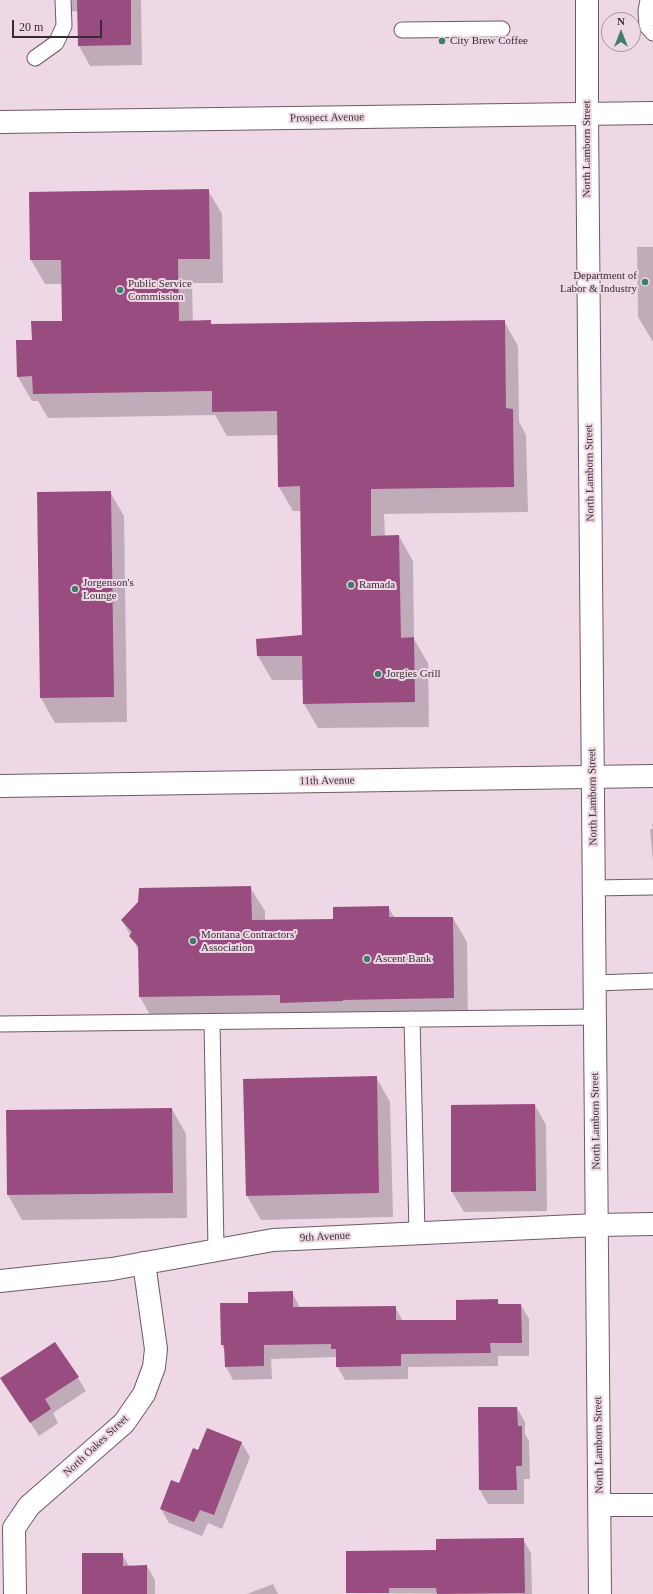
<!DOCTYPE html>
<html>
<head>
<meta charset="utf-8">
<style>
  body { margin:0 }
  #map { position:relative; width:653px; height:1594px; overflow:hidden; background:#efd8e6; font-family:Georgia,serif }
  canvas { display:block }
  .north { position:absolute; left:601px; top:12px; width:40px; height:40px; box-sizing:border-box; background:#efd8e6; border:1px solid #a5949e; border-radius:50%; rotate:0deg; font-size:11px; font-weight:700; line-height:16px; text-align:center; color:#362d33 }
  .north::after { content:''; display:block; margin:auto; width:14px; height:18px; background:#3e7d6b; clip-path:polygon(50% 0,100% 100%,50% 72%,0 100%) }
  .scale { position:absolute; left:12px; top:20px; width:90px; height:18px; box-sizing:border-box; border:2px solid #362d33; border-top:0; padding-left:5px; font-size:12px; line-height:14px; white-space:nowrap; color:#362d33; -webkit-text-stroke:3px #efd8e6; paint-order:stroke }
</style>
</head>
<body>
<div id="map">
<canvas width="653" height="1594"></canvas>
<div class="north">N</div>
<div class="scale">20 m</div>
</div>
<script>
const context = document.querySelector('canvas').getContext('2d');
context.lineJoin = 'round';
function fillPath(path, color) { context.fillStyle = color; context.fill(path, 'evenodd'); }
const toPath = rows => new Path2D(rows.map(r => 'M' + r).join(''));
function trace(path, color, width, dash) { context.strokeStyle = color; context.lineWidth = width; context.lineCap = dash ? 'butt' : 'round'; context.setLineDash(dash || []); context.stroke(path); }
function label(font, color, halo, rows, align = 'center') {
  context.font = font + ' Georgia,serif'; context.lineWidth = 4; context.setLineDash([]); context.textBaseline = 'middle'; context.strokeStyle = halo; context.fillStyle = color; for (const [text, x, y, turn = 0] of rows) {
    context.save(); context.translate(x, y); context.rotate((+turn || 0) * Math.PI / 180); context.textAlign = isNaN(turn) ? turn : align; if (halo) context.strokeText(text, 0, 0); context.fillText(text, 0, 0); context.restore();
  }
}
fillPath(toPath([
  [57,0,141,0,142,65,90,66,79,46,78,12,75,11,69,12],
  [208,190,222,214,223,283,192,283,193,322,210,321,212,325,504,321,518,346,519,422,526,435,528,512,384,514,385,536,399,536,413,561,414,639,428,663,429,727,318,728,304,704,304,680,272,680,258,656,303,636,302,511,293,511,279,487,278,435,227,436,215,415,48,418,38,401,32,401,18,377,33,341,63,322,63,284,45,284,31,260],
  [637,247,653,247,653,342,638,317],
  [110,492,124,516,127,722,55,723,41,698,38,493],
  [652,824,653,824,653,862,650,829,653,829],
  [250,887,265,911,265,921,334,920,388,907,395,918,453,918,467,942,468,1023,154,1022,140,997,139,951,122,920],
  [376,1077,390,1102,393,1217,261,1220,247,1196],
  [535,1105,546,1125,547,1211,464,1212,452,1192,452,1106],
  [172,1109,186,1134,187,1218,22,1220,8,1195,7,1111],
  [292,1292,300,1308,395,1307,403,1321,457,1321,497,1300,500,1305,521,1305,529,1319,529,1356,498,1356,498,1366,408,1367,408,1379,345,1380,337,1366,337,1357,271,1359,272,1379,233,1380,226,1367,225,1352,222,1345,249,1304],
  [78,1378,86,1391,53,1413,58,1423,39,1436,10,1392],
  [479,1408,517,1408,525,1422,525,1434,529,1441,530,1479,524,1479,524,1504,488,1504,480,1490],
  [241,1442,250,1457,222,1529,208,1523,202,1536,169,1523,161,1509,180,1484,199,1451],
  [523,1539,531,1553,532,1594,347,1593,347,1552,437,1551],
  [122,1554,129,1566,147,1566,155,1580,155,1594,83,1594],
  [273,1584,278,1594,247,1594]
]), '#0003');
fillPath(toPath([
  [77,0,131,0,131,45,78,46],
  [209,189,210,259,178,259,179,321,211,320,211,324,505,320,506,408,513,409,514,487,371,489,371,536,399,535,401,638,414,637,415,702,303,704,302,656,257,656,256,639,302,635,300,486,278,487,277,411,212,412,212,391,33,394,32,376,17,377,16,340,32,340,31,321,62,321,61,260,30,260,29,192],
  [111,491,114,697,40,698,37,492],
  [251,886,252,920,333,919,333,907,389,906,389,917,453,917,454,998,343,1000,343,1001,280,1003,280,995,139,997,138,946,129,936,132,932,121,920,138,902,139,888],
  [377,1076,379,1193,246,1196,243,1079],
  [535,1104,536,1191,451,1192,451,1105],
  [172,1108,173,1193,7,1195,6,1110],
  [293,1291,293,1307,396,1306,396,1320,456,1320,456,1300,498,1299,498,1304,521,1304,522,1343,490,1343,491,1353,401,1354,401,1366,336,1367,336,1349,331,1349,331,1344,264,1345,264,1366,225,1367,224,1345,221,1345,220,1303,248,1303,248,1292],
  [55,1342,79,1377,45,1399,51,1409,30,1423,0,1378],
  [478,1407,517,1407,518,1426,522,1426,522,1466,516,1466,517,1490,479,1490],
  [207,1428,242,1442,214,1515,200,1510,194,1522,160,1509,171,1480,179,1483,193,1448,198,1450],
  [524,1538,525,1593,437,1594,436,1588,389,1588,389,1593,346,1593,346,1551,436,1550,436,1539],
  [82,1553,123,1553,123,1566,147,1565,147,1594,82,1594]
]), '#994c80');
const lane = toPath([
  [648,0,646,11,647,26,653,33],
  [402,30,502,29],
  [35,58,56,43,64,26,63,0],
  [594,888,653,887],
  [595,983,653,981],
  [412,1019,417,1233],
  [212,1022,216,1250],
  [0,1024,595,1017]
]);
const street = toPath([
  [587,114,587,0],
  [0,1281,112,1269,273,1240,597,1225,653,1224],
  [600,1505,653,1505],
  [15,1594,14,1528,29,1506,124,1423,144,1394,154,1367,156,1349,144,1263]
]);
const secondary = toPath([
  [587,114,600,1594]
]);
const highway = toPath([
  [0,122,653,113],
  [0,786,653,776]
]);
trace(lane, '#6e5b67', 17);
trace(street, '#6e5b67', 24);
trace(secondary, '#6e5b67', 24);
trace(highway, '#6e5b67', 24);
trace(lane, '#fff', 15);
trace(street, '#fff', 22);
trace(secondary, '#fff', 22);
trace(highway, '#fff', 22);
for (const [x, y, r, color] of [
  [442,41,4,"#3e7d6b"],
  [645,282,4,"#3e7d6b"],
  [120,290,4,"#3e7d6b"],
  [351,585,4,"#3e7d6b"],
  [75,589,4,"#3e7d6b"],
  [378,674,4,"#3e7d6b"],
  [193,941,4,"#3e7d6b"],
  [367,959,4,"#3e7d6b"]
]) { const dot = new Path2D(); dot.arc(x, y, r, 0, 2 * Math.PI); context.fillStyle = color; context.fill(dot); trace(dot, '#efd8e6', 1.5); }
label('11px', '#362d33', '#efd8e6', [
  ["City Brew Coffee",450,41],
  ["Department of",637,276,"right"],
  ["Labor & Industry",637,289,"right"],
  ["Public Service",128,284],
  ["Commission",128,297],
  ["Jorgenson's",83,583],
  ["Lounge",83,596],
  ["Ramada",359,585],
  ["Jorgies Grill",386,674],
  ["Montana Contractors'",201,935],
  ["Association",201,948],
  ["Ascent Bank",375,959]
], 'left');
label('11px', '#362d33', '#efd8e6', [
  ["Prospect Avenue",327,118,-1],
  ["North Lamborn Street",587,149,-90],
  ["North Lamborn Street",590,473,-91],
  ["11th Avenue",327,781,-1],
  ["North Lamborn Street",593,797,-91],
  ["North Lamborn Street",596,1121,-91],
  ["9th Avenue",325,1237,-3],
  ["North Lamborn Street",599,1445,-91],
  ["North Oakes Street",96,1446,-43]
]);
</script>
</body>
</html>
